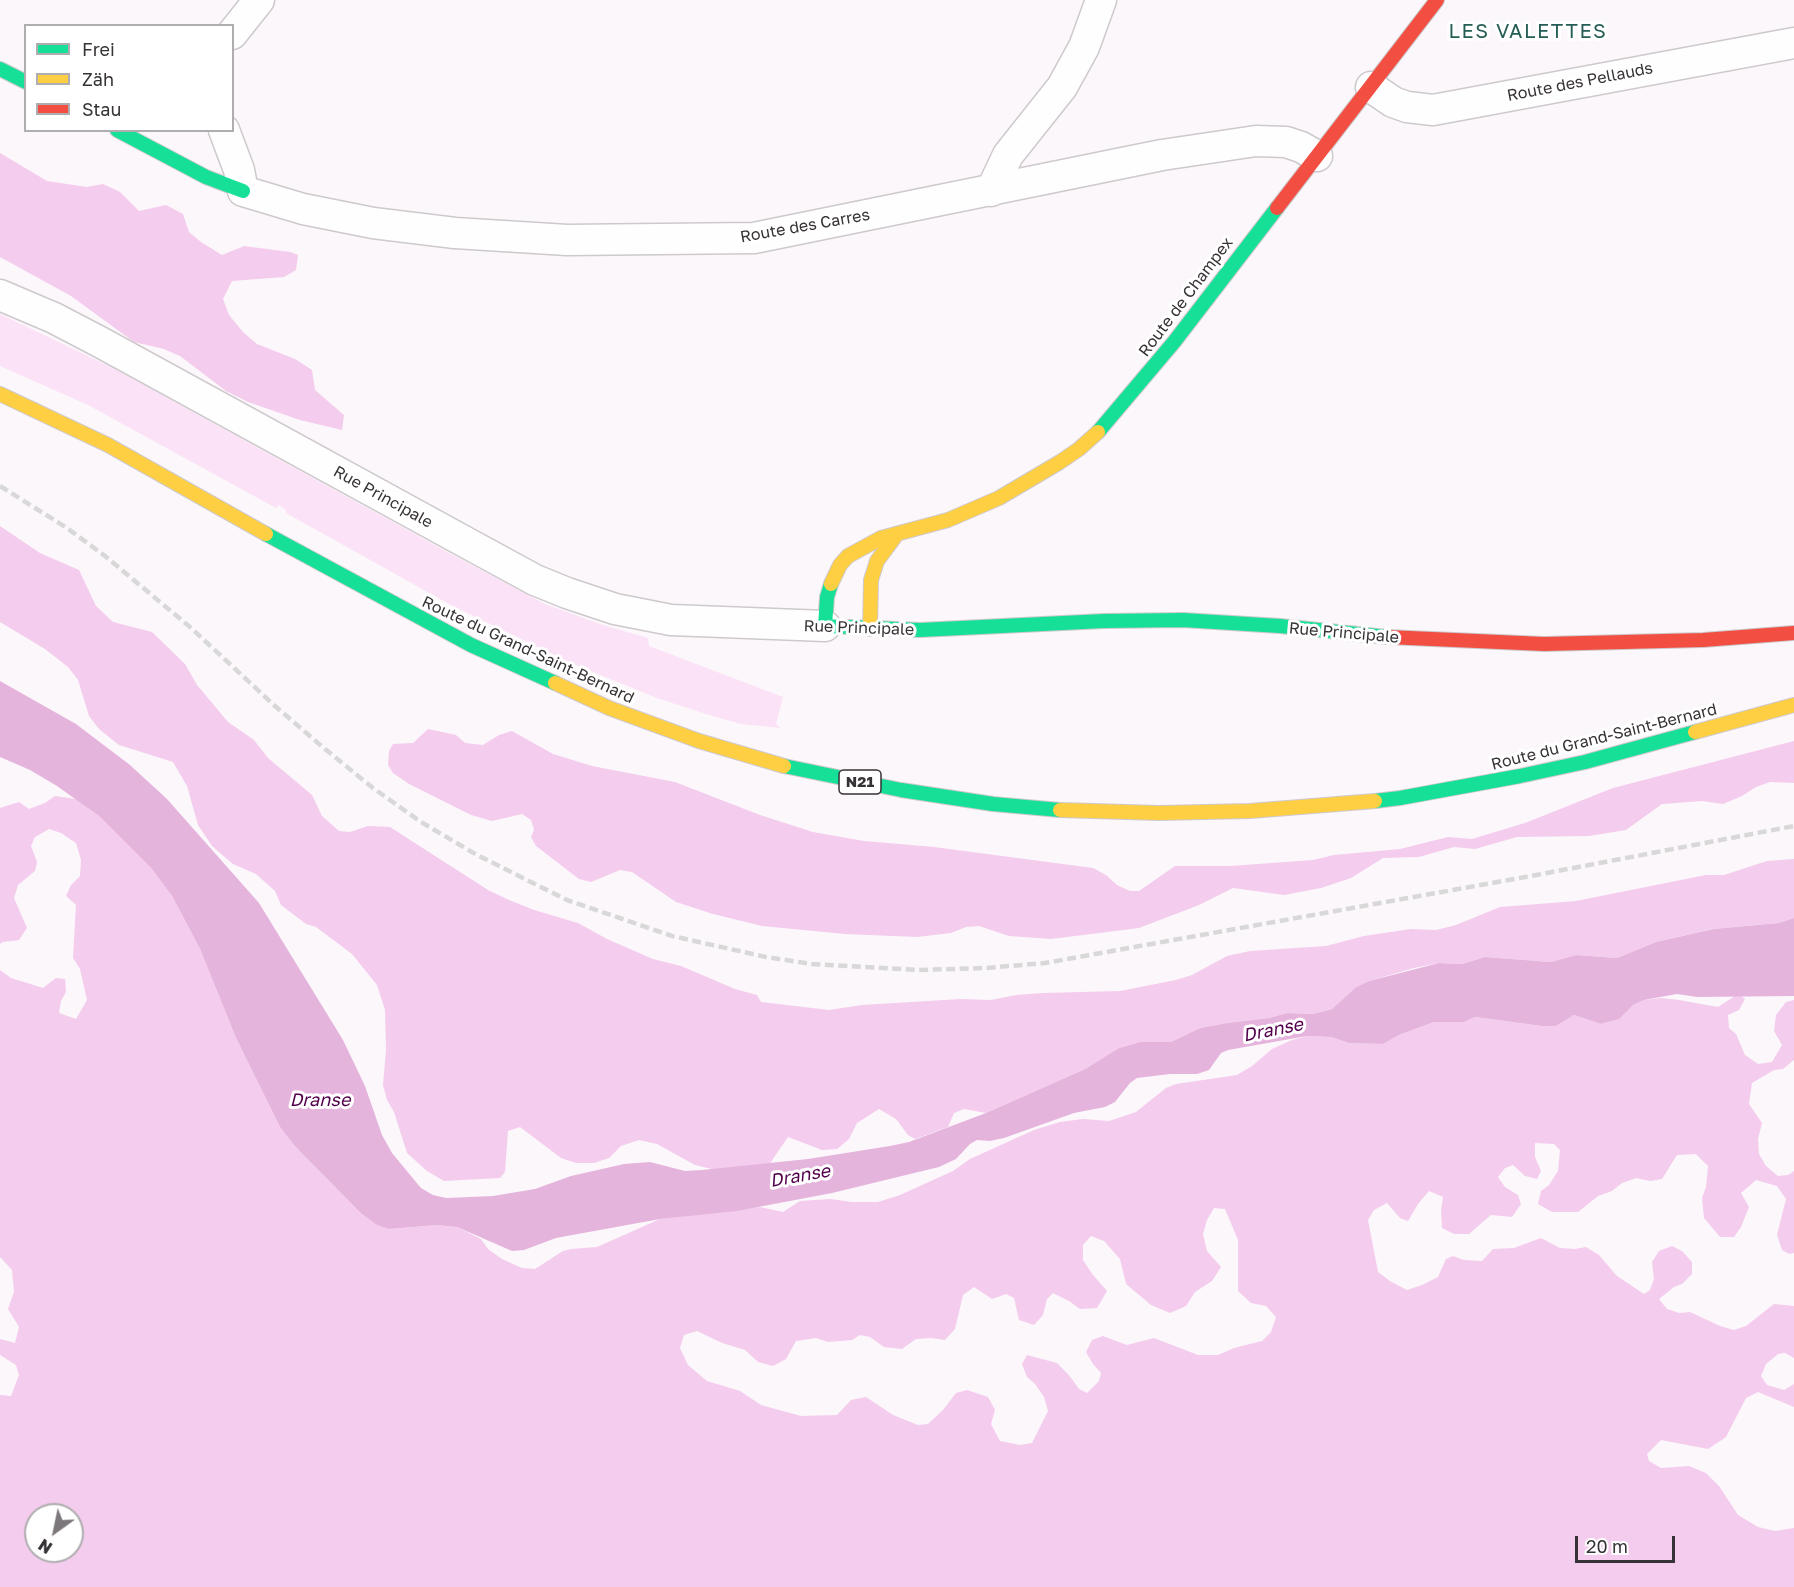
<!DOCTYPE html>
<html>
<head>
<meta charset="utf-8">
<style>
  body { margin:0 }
  #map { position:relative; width:1794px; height:1587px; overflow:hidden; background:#fcf7fb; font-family:"Golos Text",sans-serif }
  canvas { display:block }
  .legend { position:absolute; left:24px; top:24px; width:210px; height:108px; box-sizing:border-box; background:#fff; border:2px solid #afadaf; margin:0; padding:8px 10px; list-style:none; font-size:18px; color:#363236 }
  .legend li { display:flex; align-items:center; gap:12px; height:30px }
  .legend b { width:30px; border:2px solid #afadaf }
  .north { position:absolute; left:24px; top:1503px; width:60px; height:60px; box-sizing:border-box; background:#fff; border:2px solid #afadaf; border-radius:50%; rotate:213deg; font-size:16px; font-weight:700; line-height:24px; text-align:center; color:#363236 }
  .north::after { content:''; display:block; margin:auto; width:21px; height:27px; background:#7b777b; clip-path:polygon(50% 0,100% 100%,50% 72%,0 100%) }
  .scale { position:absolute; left:1575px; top:1536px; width:100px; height:27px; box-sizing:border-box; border:3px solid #363236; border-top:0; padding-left:8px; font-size:18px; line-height:21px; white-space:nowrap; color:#363236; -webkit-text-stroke:4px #fff; paint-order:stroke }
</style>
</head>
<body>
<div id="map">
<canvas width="1794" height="1587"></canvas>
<ul class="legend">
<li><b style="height:8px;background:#16e098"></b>Frei</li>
<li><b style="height:8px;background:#ffcf43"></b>Zäh</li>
<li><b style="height:8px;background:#f24e42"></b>Stau</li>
</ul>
<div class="north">N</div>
<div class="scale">20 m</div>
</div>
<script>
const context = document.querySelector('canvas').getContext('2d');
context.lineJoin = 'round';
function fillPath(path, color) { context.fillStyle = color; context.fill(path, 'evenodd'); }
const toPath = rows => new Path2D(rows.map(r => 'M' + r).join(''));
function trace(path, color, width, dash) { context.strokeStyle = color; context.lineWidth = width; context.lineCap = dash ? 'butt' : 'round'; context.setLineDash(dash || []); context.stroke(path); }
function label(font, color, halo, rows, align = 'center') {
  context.font = font + ' "Golos Text",sans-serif'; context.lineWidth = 6; context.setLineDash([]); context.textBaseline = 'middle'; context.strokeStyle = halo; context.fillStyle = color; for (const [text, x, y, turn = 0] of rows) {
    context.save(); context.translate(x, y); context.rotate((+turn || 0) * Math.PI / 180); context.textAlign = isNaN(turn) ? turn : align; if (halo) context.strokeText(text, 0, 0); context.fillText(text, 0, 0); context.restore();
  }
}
fillPath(toPath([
  [0,314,109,366,460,559,545,604,603,625,648,638,649,646,783,697,776,724,781,728,741,724,706,714,657,698,571,663,449,604,286,513,286,510,279,505,276,508,88,405,0,366]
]), '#fbe2f6');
fillPath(toPath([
  [0,153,47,181,87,187,103,184,120,192,139,211,166,205,183,214,189,232,201,242,222,255,244,246,290,252,298,255,296,270,284,277,232,281,223,299,229,315,243,332,257,344,295,359,312,370,315,390,344,415,342,430,300,420,248,402,226,391,180,356,164,349,134,342,71,296,0,257],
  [0,526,40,553,79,570,96,606,113,622,152,632,185,664,197,685,228,722,254,740,268,758,312,795,322,816,339,831,350,832,368,826,390,827,488,890,509,900,534,910,578,923,607,939,653,959,681,966,735,989,757,995,761,1002,829,1010,862,1005,961,999,991,1000,1016,995,1043,993,1120,991,1176,980,1192,975,1227,956,1250,951,1326,946,1364,936,1411,929,1436,930,1456,925,1500,907,1576,901,1706,875,1724,875,1767,861,1794,859,1794,918,1779,923,1712,929,1656,942,1617,958,1576,955,1551,962,1485,957,1462,964,1439,963,1414,968,1369,981,1356,987,1332,1009,1313,1014,1287,1013,1269,1018,1227,1023,1200,1028,1171,1042,1140,1042,1119,1048,1085,1069,986,1113,964,1109,954,1113,948,1127,915,1139,908,1135,896,1119,879,1109,857,1123,849,1139,837,1149,822,1150,788,1137,766,1169,737,1175,695,1165,657,1144,639,1140,621,1146,609,1158,594,1163,576,1163,561,1158,520,1127,508,1131,505,1172,500,1178,444,1181,427,1171,407,1153,394,1112,387,1100,383,1085,386,1050,385,1010,377,985,352,954,316,927,306,924,281,905,275,891,256,874,233,864,212,846,198,825,187,786,173,762,119,745,99,729,89,716,78,680,68,667,45,649,0,622],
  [428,729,456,735,465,743,483,745,499,735,512,731,553,754,592,766,675,782,760,815,813,832,864,841,934,847,1093,868,1106,875,1117,885,1130,891,1139,891,1175,866,1230,866,1313,860,1334,855,1400,849,1448,837,1472,839,1525,823,1613,788,1794,741,1794,783,1770,782,1756,787,1742,796,1723,804,1702,801,1662,804,1626,830,1589,836,1517,837,1475,849,1454,847,1419,857,1383,858,1351,878,1321,888,1284,895,1233,888,1199,905,1139,928,1051,939,1009,936,979,926,966,927,951,933,917,937,845,934,762,926,713,914,676,902,632,872,620,870,591,882,579,879,536,846,531,837,534,830,531,820,522,814,492,821,471,815,409,784,393,773,388,765,389,751,393,744,413,743],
  [55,796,76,799,99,816,151,868,172,896,200,949,236,1038,280,1127,294,1145,389,1229,437,1225,457,1227,481,1239,488,1249,502,1259,522,1268,535,1269,563,1251,571,1249,597,1247,660,1219,760,1207,783,1212,800,1201,830,1199,852,1202,878,1202,900,1195,953,1171,970,1159,1034,1130,1060,1122,1083,1119,1109,1121,1136,1112,1166,1088,1176,1084,1237,1075,1252,1066,1272,1049,1292,1040,1307,1036,1331,1037,1349,1043,1383,1044,1399,1035,1434,1022,1464,1022,1475,1017,1542,1026,1556,1026,1574,1015,1601,1024,1618,1019,1633,1005,1644,1000,1661,998,1679,1000,1718,1007,1738,994,1745,999,1739,1010,1728,1015,1729,1028,1736,1034,1745,1055,1758,1064,1772,1062,1782,1045,1774,1031,1776,1015,1786,1002,1794,1000,1794,1060,1783,1069,1774,1070,1752,1083,1749,1104,1762,1123,1758,1139,1759,1154,1766,1166,1778,1176,1788,1175,1794,1171,1794,1253,1789,1254,1782,1250,1777,1235,1786,1199,1777,1186,1756,1180,1741,1193,1749,1207,1741,1227,1734,1237,1720,1237,1704,1218,1702,1198,1706,1187,1708,1166,1696,1154,1677,1155,1662,1179,1650,1181,1636,1178,1622,1183,1612,1191,1598,1196,1578,1212,1552,1212,1538,1204,1541,1191,1549,1185,1558,1171,1560,1150,1554,1144,1535,1143,1535,1157,1541,1171,1537,1179,1525,1176,1513,1165,1505,1168,1498,1177,1505,1187,1518,1195,1521,1204,1512,1217,1491,1215,1469,1234,1454,1234,1442,1228,1441,1211,1443,1197,1429,1191,1418,1204,1408,1221,1400,1218,1387,1203,1374,1210,1368,1220,1378,1272,1390,1281,1407,1290,1422,1285,1438,1277,1446,1259,1453,1256,1464,1260,1482,1261,1493,1249,1514,1248,1541,1238,1560,1248,1575,1249,1586,1247,1599,1255,1617,1276,1644,1294,1650,1290,1654,1279,1652,1262,1659,1251,1672,1246,1682,1251,1692,1262,1692,1274,1682,1284,1674,1287,1659,1299,1667,1309,1679,1313,1690,1312,1720,1326,1734,1330,1746,1326,1774,1304,1794,1306,1794,1358,1785,1353,1778,1354,1766,1364,1761,1376,1767,1385,1784,1390,1794,1384,1794,1407,1758,1392,1746,1398,1726,1437,1708,1449,1661,1440,1647,1454,1649,1461,1661,1468,1689,1466,1706,1473,1719,1486,1738,1515,1758,1527,1775,1531,1794,1528,1794,1587,0,1587,0,1395,11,1396,19,1375,16,1365,0,1355,0,1339,15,1343,19,1327,8,1309,14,1292,12,1270,0,1257,0,970,11,978,43,988,56,978,65,979,66,992,61,1001,59,1013,76,1019,87,1000,80,969,73,958,76,905,66,896,71,885,80,876,81,860,76,843,61,833,49,829,35,837,31,846,37,862,35,871,18,885,14,898,27,928,19,940,3,942,0,944,0,808,19,802,29,809,45,803],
  [1214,1208,1225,1209,1238,1240,1238,1291,1251,1303,1266,1306,1276,1317,1271,1332,1262,1341,1234,1348,1218,1355,1198,1355,1154,1338,1127,1345,1103,1336,1092,1340,1086,1352,1093,1364,1101,1373,1099,1381,1087,1393,1079,1389,1069,1375,1057,1363,1027,1355,1022,1364,1027,1377,1035,1384,1044,1397,1048,1411,1032,1443,1020,1445,1000,1441,991,1424,995,1410,988,1397,967,1390,956,1393,943,1410,928,1424,918,1425,893,1415,866,1397,851,1400,837,1415,801,1416,761,1405,740,1391,707,1381,688,1365,680,1348,684,1335,697,1331,722,1343,745,1350,758,1362,773,1366,786,1359,796,1341,816,1338,828,1342,852,1340,860,1335,870,1337,884,1347,902,1349,916,1339,931,1338,945,1340,955,1329,963,1295,974,1287,992,1299,1006,1294,1014,1298,1019,1320,1034,1325,1043,1315,1047,1299,1053,1293,1069,1301,1080,1309,1097,1308,1107,1291,1093,1275,1083,1260,1083,1245,1091,1236,1104,1241,1120,1259,1126,1284,1151,1305,1170,1313,1186,1306,1195,1292,1212,1281,1221,1267,1207,1251,1203,1234,1207,1220],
  [36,1515,72,1515,72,1551,36,1551]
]), '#f4cced');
fillPath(toPath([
  [0,681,76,724,130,765,167,799,259,903,343,1040,365,1086,382,1135,392,1153,421,1188,433,1195,446,1198,493,1196,535,1189,571,1176,624,1164,650,1162,685,1171,702,1170,808,1159,890,1146,909,1142,986,1113,1085,1069,1119,1048,1140,1042,1171,1042,1200,1028,1227,1023,1269,1018,1287,1013,1313,1014,1332,1009,1356,987,1369,981,1439,963,1462,964,1485,957,1551,962,1576,955,1617,958,1656,942,1713,929,1779,923,1794,918,1794,996,1697,997,1677,994,1644,1000,1633,1005,1619,1019,1601,1024,1574,1015,1556,1026,1542,1026,1475,1017,1464,1022,1434,1022,1399,1035,1383,1044,1349,1043,1331,1037,1307,1036,1228,1050,1221,1053,1209,1070,1197,1074,1170,1074,1137,1078,1130,1083,1115,1102,1105,1107,1074,1113,1004,1138,990,1141,977,1140,970,1144,956,1159,939,1167,832,1193,737,1211,660,1219,556,1238,524,1250,512,1251,457,1227,437,1225,389,1229,377,1225,361,1213,294,1145,280,1127,236,1038,200,949,172,896,151,868,99,816,57,786,30,770,0,757]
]), '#e5b4dd');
const street = toPath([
  [232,34,259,0],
  [1371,87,1393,102,1407,107,1433,110,1794,43],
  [224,130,239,170,243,191,303,209,373,223,455,233,567,240,754,238,1162,155,1256,141,1286,142,1301,147,1317,156],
  [991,191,1008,155,1062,87,1084,47,1101,0],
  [0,295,54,318,100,342,467,543,535,580,567,593,615,609,671,620,825,626]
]);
const fast = toPath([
  [0,69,26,82],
  [117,130,206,177,243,191],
  [1098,432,1174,342,1277,208],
  [266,534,471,645,555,683],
  [831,584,827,597,825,626,920,630,1104,621,1183,620,1280,626,1387,637],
  [784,766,901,790,993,804,1060,810],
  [1375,801,1400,798,1520,776,1585,762,1695,732]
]);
const slow = toPath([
  [0,394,108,445,266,534],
  [831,584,840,565,848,556,881,538,948,520,999,498,1060,462,1079,449,1098,432],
  [870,629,871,580,877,561,897,534],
  [555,683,609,708,699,741,784,766],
  [1695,732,1794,705],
  [1060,810,1159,813,1250,811,1375,801]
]);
const jam = toPath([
  [1277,208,1437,0],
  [1387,637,1544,644,1703,640,1794,633]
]);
trace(street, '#cdc9cc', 33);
trace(fast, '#cdc9cc', 16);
trace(slow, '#cdc9cc', 16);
trace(jam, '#cdc9cc', 16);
trace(street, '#fffefe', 30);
trace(fast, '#16e098', 14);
trace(slow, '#ffcf43', 14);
trace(jam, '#f24e42', 14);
trace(toPath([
  [0,486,67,528,105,556,190,627,275,706,325,749,373,788,421,822,477,855,567,900,672,936,766,957,812,964,919,970,986,968,1045,963,1531,876,1794,826]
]), '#d8d8d8', 4.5, [9, 4.5]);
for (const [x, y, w] of [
  [860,782,42]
]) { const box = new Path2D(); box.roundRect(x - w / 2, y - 12, w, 24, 4.5); context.fillStyle = '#fff'; context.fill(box); trace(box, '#363236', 1.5); }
label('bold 15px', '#363236', null, [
  ["N21",860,782]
]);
label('16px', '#363236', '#fff', [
  ["Route des Pellauds",1580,82,-11],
  ["Route des Carres",805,226,-10],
  ["Route de Champex",1186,297,-53],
  ["Rue Principale",383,497,29],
  ["Rue Principale",859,628,2],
  ["Rue Principale",1344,633,5],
  ["Route du Grand-Saint-Bernard",528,650,25],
  ["Route du Grand-Saint-Bernard",1604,737,-14]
]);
label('italic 18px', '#52004c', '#fff', [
  ["Dranse",1273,1030,-11],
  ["Dranse",320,1100],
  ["Dranse",800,1176,-10]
]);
context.letterSpacing = '1.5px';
label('20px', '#265d55', '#fff', [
  ["LES VALETTES",1528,32]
]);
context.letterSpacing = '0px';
</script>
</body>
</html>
